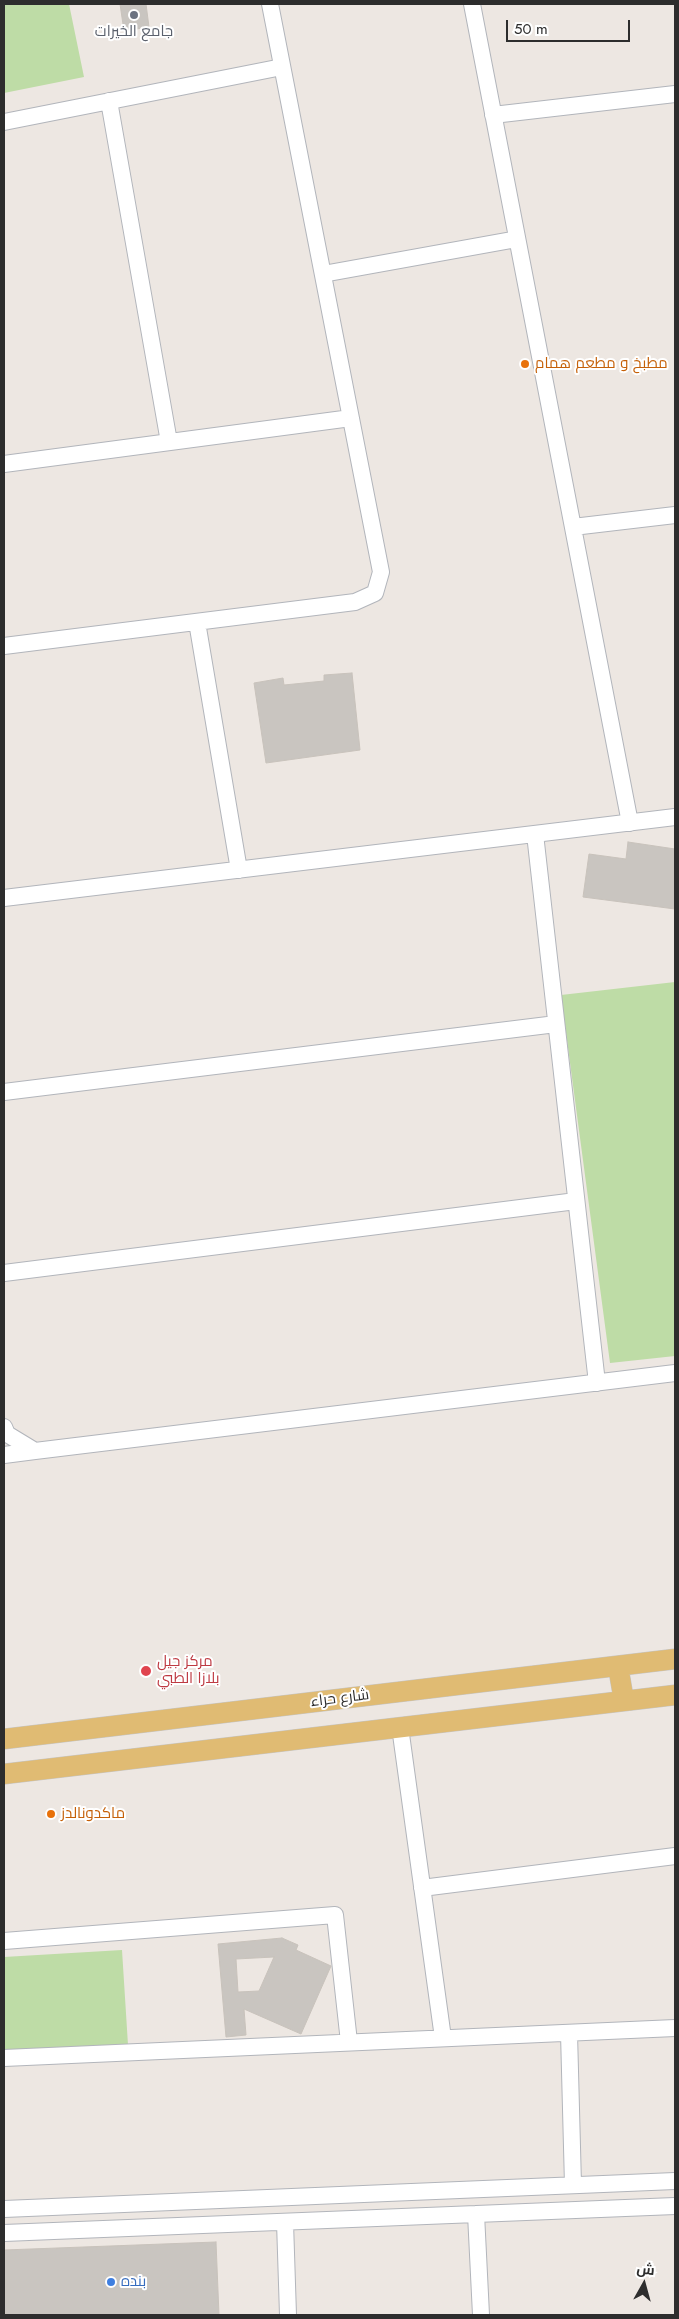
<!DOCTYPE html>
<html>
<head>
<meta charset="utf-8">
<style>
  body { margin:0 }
  #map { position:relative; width:679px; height:2319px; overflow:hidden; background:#ede7e2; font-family:Jost,Cairo,sans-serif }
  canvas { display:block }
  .frame { position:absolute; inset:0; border:5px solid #2d2d2d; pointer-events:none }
  .north { position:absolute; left:619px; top:2259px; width:50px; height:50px; -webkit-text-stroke:4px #fff; paint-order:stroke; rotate:7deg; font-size:14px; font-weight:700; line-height:20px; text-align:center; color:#2d2d2d }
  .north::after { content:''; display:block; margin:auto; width:18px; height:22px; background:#2d2d2d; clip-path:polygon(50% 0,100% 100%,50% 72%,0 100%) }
  .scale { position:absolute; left:506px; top:20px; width:124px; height:22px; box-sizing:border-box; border:2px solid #2d2d2d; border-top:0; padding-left:6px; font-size:15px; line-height:18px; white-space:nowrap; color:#2d2d2d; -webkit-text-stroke:4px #fff; paint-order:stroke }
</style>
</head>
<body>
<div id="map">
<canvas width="679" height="2319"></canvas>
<div class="frame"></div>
<div class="north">ش</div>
<div class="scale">50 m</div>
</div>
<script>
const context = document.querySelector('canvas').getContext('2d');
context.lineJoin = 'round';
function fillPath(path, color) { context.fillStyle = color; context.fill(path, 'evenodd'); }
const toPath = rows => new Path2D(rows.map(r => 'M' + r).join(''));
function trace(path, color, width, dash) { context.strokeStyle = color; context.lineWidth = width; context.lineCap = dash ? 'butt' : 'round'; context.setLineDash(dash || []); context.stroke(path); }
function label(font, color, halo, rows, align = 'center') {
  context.font = font + ' Jost,Cairo,sans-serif'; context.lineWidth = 4; context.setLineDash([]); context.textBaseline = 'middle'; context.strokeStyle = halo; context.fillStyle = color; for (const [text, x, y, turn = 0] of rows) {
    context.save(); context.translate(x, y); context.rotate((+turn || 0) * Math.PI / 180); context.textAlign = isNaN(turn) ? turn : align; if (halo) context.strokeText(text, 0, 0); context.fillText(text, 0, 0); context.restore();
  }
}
fillPath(toPath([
  [4,4,69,4,84,77,4,93],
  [675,982,675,1356,610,1363,561,995],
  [122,1950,128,2045,4,2053,4,1957]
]), '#bedca6');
const building = toPath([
  [120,4,146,4,149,27,124,31,120,4],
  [352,673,360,750,266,763,254,683,283,678,284,685,324,681,324,675,352,673],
  [628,842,675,849,675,909,583,897,589,854,626,859,628,842],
  [282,1938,298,1945,296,1950,331,1966,301,2034,244,2009,246,2035,226,2037,218,1944,282,1938],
  [274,1957,259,1991,238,1992,236,1959,274,1957],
  [216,2242,219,2315,4,2315,4,2250,216,2242]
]);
fillPath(building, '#c9c5c0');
trace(building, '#c8c2bb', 1);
const minor = toPath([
  [472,4,630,823],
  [109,101,169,442],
  [493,115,675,94],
  [4,122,282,67],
  [323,274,517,239],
  [4,464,351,418],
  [573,527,675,515],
  [197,622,239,870],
  [4,646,355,602,375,593,381,572,270,4],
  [535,834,597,1383],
  [4,898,675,817],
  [4,1092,556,1024],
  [4,1273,576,1201],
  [4,1427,7,1434,35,1451,675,1373],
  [4,1455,35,1451],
  [400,1727,443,2038],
  [422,1888,675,1856],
  [4,1941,335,1915,349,2042],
  [569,2033,573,2185],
  [4,2058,675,2028],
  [4,2209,675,2181],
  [476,2214,481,2315],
  [285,2222,288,2315],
  [4,2233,675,2206]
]);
const major = toPath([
  [618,1666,624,1701],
  [4,1739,675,1659],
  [4,1774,675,1695]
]);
trace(minor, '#b2b5bb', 18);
trace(major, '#c4c4c4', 21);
trace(minor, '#fff', 16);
trace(major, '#e0bb73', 20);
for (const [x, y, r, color] of [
  [134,15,5,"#6b7280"],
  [525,364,5,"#e8710a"],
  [146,1671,6,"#e0444e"],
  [51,1814,5,"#e8710a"],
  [111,2282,5,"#3f7fe0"]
]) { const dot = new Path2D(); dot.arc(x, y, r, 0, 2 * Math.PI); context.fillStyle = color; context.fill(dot); trace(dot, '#fff', 2); }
label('15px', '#5b616d', '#fff', [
  ["جامع الخيرات",134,32]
]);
label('15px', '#c56008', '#fff', [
  ["مطبخ و مطعم همام",535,364],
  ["ماكدونالدز",61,1814]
], 'left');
label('15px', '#be3a42', '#fff', [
  ["مركز جيل",157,1662],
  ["بلازا الطبي",157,1679]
], 'left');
label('15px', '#2d2d2d', '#fff', [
  ["شارع حراء",340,1699,-7]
]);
label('15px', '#366cbe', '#fff', [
  ["بنده",121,2282]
], 'left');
</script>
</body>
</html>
